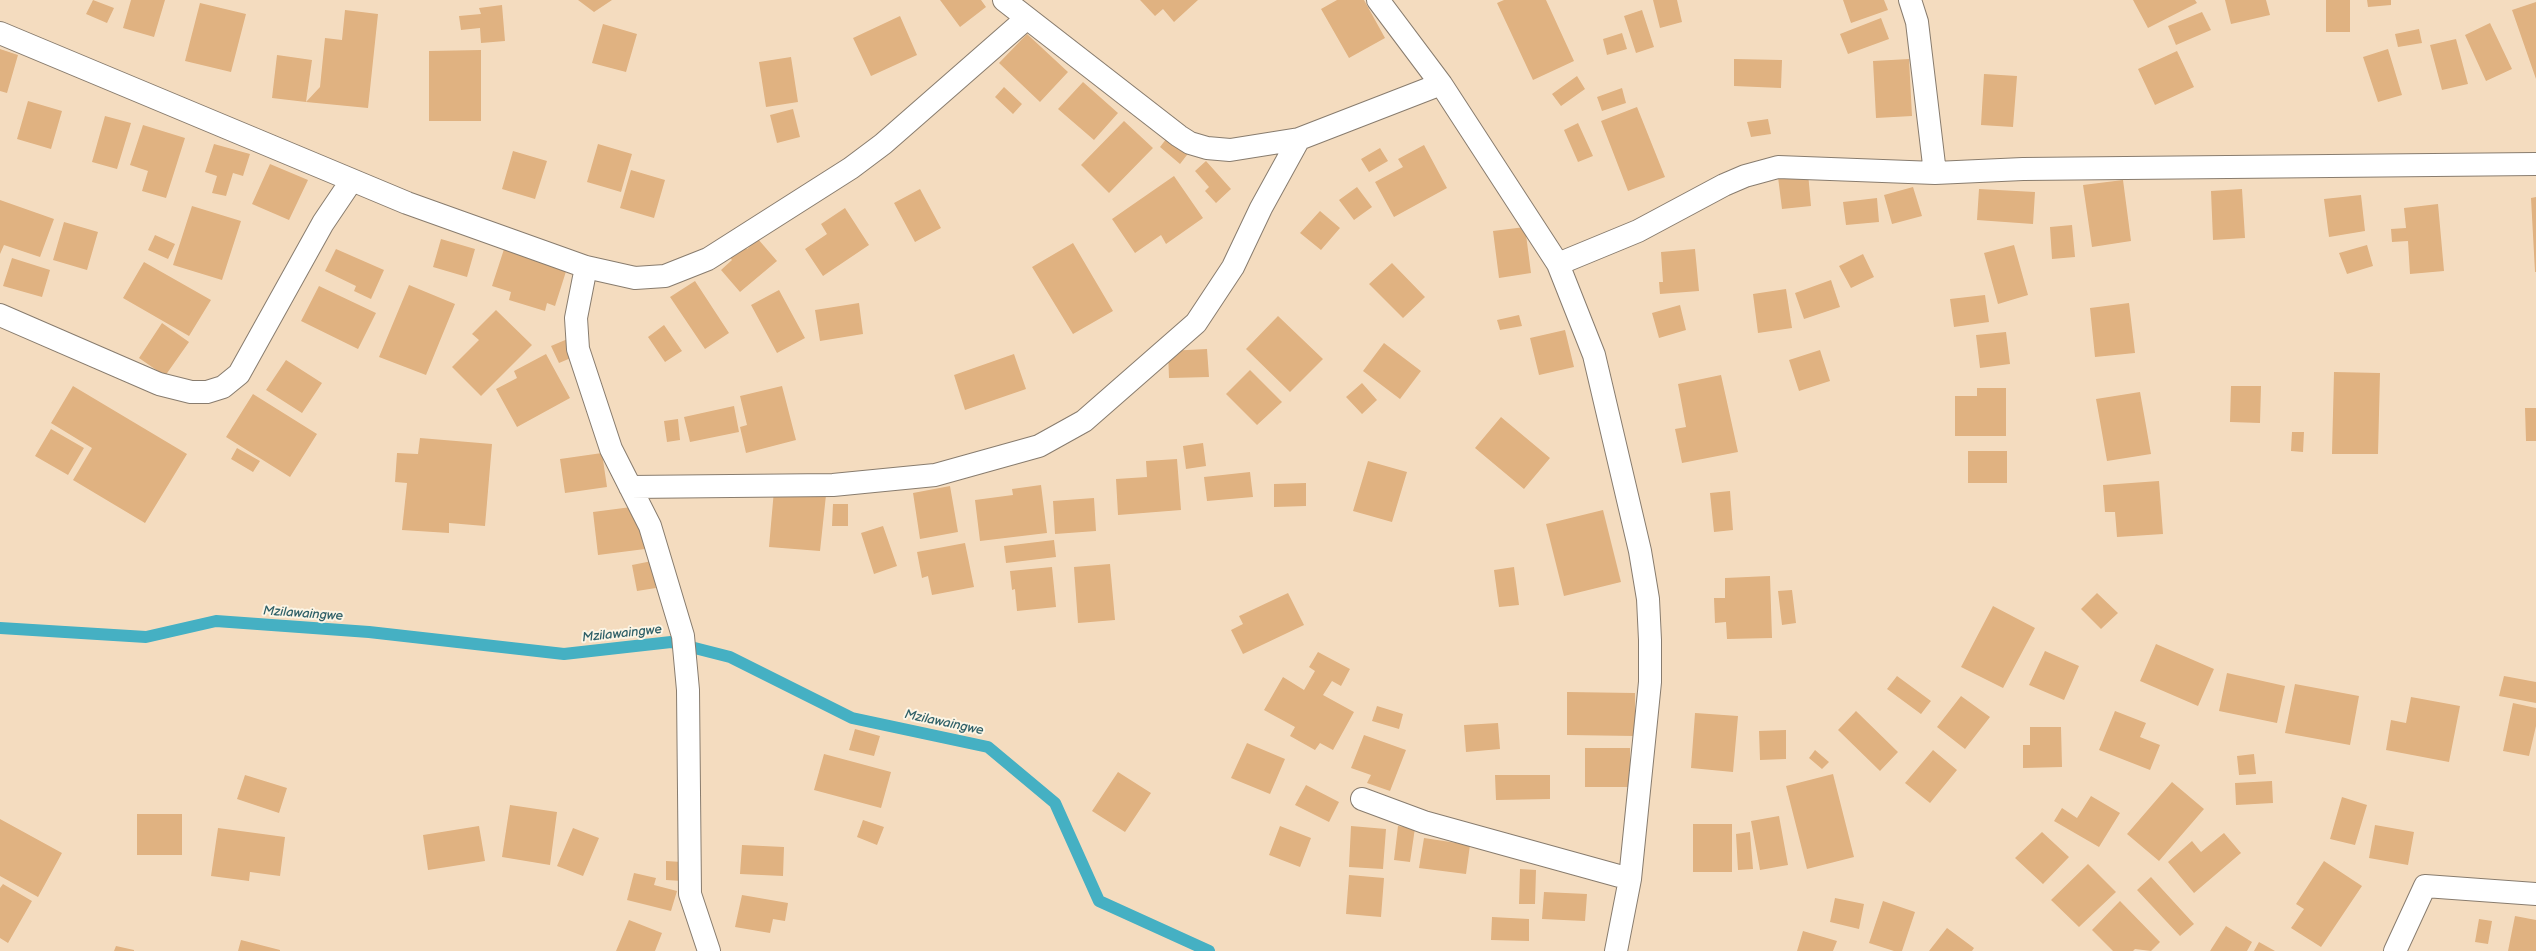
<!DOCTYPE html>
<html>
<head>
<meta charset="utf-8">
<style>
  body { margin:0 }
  canvas { display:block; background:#f4dcbf }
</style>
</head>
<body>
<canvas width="2536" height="951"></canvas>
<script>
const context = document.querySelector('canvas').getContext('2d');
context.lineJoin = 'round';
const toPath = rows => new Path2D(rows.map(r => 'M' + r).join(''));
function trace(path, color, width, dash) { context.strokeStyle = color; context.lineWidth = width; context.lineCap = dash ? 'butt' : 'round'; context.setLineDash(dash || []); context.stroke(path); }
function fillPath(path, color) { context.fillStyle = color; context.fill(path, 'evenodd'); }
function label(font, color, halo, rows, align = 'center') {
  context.font = font + ' "Balsamiq Sans",sans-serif'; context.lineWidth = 4; context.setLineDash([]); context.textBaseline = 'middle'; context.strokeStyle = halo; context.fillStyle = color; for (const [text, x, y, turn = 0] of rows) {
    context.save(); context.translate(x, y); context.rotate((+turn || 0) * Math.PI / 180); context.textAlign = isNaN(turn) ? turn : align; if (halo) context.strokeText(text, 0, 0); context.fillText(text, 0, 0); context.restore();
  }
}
trace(toPath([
  [0,628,146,637,216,621,369,632,564,654,671,642,730,657,852,718,988,747,1055,803,1099,901,1209,951]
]), '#45b0c3', 12);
fillPath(toPath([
  [93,0,114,8,107,23,86,14],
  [131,0,165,0,154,37,123,28],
  [578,0,612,0,594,12],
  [940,0,981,0,986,7,960,27],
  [1140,0,1198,0,1174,22,1163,9,1155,16],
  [1337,0,1364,0,1385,38,1349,58,1321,9],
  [1504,0,1546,0,1574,61,1533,80,1497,3],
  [1653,0,1677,0,1682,22,1660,28],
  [1843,0,1884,0,1888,10,1851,23],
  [2133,0,2195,0,2197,3,2148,28],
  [2225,0,2266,0,2270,15,2231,24],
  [2326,0,2350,0,2350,32,2326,32],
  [2367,0,2391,0,2391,5,2368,7],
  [2536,2,2536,79,2512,10],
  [200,3,246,14,231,72,185,61],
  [502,5,505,41,481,43,480,28,461,30,459,16,481,14,479,8],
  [345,10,378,14,368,108,306,102,320,87,325,38,342,40],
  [1642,10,1654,47,1636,53,1624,16],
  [2202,12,2211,30,2176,45,2168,26],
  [900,16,917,55,871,76,853,38],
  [1881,18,1889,39,1848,54,1840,34],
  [2490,23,2512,69,2486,81,2465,35],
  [603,24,637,34,626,72,592,63],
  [2419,29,2422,43,2398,47,2395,34],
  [1622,33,1627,49,1607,55,1603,39],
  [1027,34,1068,72,1040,102,999,63],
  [2456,39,2468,84,2442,90,2430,45],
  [0,49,18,55,7,93,0,91],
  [2388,49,2402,95,2378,102,2363,57],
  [481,50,481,121,429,121,429,51],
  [2177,51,2194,87,2155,105,2138,69],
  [277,55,312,60,306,102,272,98],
  [791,57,798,102,766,107,759,62],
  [1734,59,1782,60,1781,88,1734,86],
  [1909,59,1912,116,1876,118,1873,61],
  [1984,74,2017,76,2013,127,1981,125],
  [1577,76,1585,89,1561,106,1552,94],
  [1083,82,1118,113,1094,140,1058,109],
  [1004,87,1022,104,1013,114,995,97],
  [1622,88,1626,103,1602,111,1597,97],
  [28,101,62,111,51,149,17,139],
  [1637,107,1665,177,1628,191,1601,121],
  [793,109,800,137,777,143,770,115],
  [105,116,131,123,117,169,92,162],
  [1768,119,1771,134,1751,137,1747,122],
  [1124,121,1153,148,1109,193,1081,165],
  [1578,123,1593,156,1578,162,1564,130],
  [143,125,185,138,166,198,142,191,148,171,130,165],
  [1170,134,1190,151,1180,164,1160,147],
  [214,144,250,154,243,176,233,173,226,196,212,193,217,176,205,172],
  [598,144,632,154,621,192,587,182],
  [1424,145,1447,188,1394,217,1375,182,1403,167,1398,159],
  [1380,148,1388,161,1369,172,1361,159],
  [513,151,547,161,535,199,502,189],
  [1206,161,1231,189,1216,203,1205,191,1209,187,1195,171],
  [270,164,308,180,289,220,252,204],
  [631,170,665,180,654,218,620,208],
  [1808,173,1811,206,1782,209,1778,177],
  [1174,176,1203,218,1166,244,1161,235,1135,253,1112,219],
  [2123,180,2131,241,2092,247,2083,185],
  [1357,187,1372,207,1354,220,1339,200],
  [1913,187,1922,216,1892,224,1884,195],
  [920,189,941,228,915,242,894,203],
  [1979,189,2035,192,2033,224,1977,220],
  [2242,189,2245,238,2213,240,2211,191],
  [2361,195,2365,231,2329,237,2324,199],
  [2536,197,2536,272,2535,272,2531,198],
  [1877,198,1879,222,1846,225,1843,202],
  [0,200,54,219,40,257,4,245,0,254],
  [2438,204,2444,271,2410,274,2408,241,2392,242,2391,229,2406,228,2404,208],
  [192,206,241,221,222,280,173,265],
  [845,208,869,245,823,276,805,249,827,234,821,224],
  [1320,211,1340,228,1321,250,1300,233],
  [64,222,98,232,87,270,53,260],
  [2072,225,2075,257,2052,259,2050,227],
  [1525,227,1531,273,1499,278,1493,231],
  [155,235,175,244,168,259,148,250],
  [441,239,475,249,467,277,433,267],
  [758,239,777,261,740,292,721,270,732,260,729,256,744,245,747,249],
  [506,243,569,262,555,306,547,303,545,311,509,300,511,292,492,286],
  [1073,243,1113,311,1073,334,1032,267],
  [2014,245,2028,295,1998,304,1984,253],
  [2367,245,2373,266,2347,274,2339,253],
  [336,249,384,270,371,299,354,291,356,286,325,271],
  [1695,249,1699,291,1660,294,1659,282,1663,282,1661,252],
  [1863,254,1874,277,1851,288,1839,266],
  [12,258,50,270,42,297,3,286],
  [144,262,211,300,189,336,123,298],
  [1392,263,1425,297,1403,318,1369,284],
  [1831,280,1840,307,1804,319,1795,293],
  [695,281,729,333,705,349,670,297],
  [409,285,455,304,426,375,379,357],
  [319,286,376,313,358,349,301,321],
  [1786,289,1792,328,1758,333,1753,294],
  [779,290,805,338,777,353,751,305],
  [1985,295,1989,322,1954,327,1950,299],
  [859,303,863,334,820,341,815,310],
  [2129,303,2135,353,2095,357,2090,308],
  [1680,305,1686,330,1659,338,1652,313],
  [496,310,532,345,481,396,452,367,479,340,472,334],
  [1519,315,1522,326,1500,330,1497,320],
  [1278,316,1323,359,1290,392,1246,349],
  [162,323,189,342,165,376,139,358],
  [664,325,682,351,665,362,648,337],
  [1565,330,1574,367,1539,375,1530,338],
  [2006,332,2010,364,1980,368,1976,335],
  [570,338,578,355,559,363,551,346],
  [1384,343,1421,371,1400,399,1363,371],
  [1207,349,1209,377,1169,378,1168,351],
  [1820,350,1830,381,1799,391,1789,360],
  [546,354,570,398,517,427,496,389,517,378,514,371],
  [1014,354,1026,389,965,410,954,375],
  [286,360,322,383,302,413,266,390],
  [1250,370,1282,402,1257,425,1226,394],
  [2334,372,2380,373,2378,454,2332,454],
  [1721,375,1738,452,1682,463,1675,429,1686,427,1678,384],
  [1362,383,1377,400,1362,414,1346,397],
  [73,386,187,454,145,523,73,480,92,448,51,423],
  [782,386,796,440,746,453,740,427,747,425,740,396],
  [2231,386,2261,386,2260,423,2230,422],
  [1977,388,2006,388,2006,436,1955,436,1955,396,1977,396],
  [2140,392,2151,454,2107,461,2096,399],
  [253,394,317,434,290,477,226,437],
  [734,406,739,432,690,442,684,417],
  [2525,408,2536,408,2536,441,2526,441],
  [1501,417,1550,458,1524,489,1475,448],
  [678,419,680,440,667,442,664,421],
  [51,429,84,448,68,475,35,456],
  [2292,432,2304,432,2303,452,2291,451],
  [420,438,492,444,485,526,449,523,449,533,402,530,407,483,395,482,397,453,418,454],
  [1203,443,1206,466,1186,469,1183,446],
  [237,448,260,461,253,472,231,459],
  [1968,451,2007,451,2007,483,1968,483],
  [602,453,607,487,565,493,560,459],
  [1177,459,1181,510,1118,515,1116,479,1147,477,1146,461],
  [1368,461,1407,472,1392,522,1353,511],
  [1250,472,1253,497,1207,501,1204,477],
  [2159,481,2163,534,2117,537,2115,512,2105,512,2103,485],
  [1306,483,1306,506,1274,507,1274,484],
  [1041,485,1047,533,980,541,975,500,1013,495,1012,489],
  [950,486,958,532,920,539,913,493],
  [774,490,826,495,820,551,769,547],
  [1730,491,1733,530,1714,532,1710,493],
  [1094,498,1096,531,1055,534,1053,501],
  [833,504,848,504,848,526,832,526],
  [639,506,645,549,598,555,593,512],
  [1603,510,1621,582,1564,596,1546,524],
  [883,526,897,566,874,574,861,533],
  [1054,540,1056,557,1006,563,1004,546],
  [965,543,974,587,932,595,928,576,922,578,917,552],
  [652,561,656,588,637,591,632,565],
  [1110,564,1115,620,1078,623,1074,567],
  [1052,567,1056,607,1017,611,1015,589,1012,590,1010,571],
  [1514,567,1519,605,1499,607,1494,570],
  [1770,576,1772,638,1727,639,1726,622,1715,623,1714,598,1725,598,1725,578],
  [1792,590,1796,623,1782,625,1778,591],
  [1288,593,1304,625,1243,654,1231,630,1243,624,1239,616],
  [2097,593,2118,613,2101,629,2081,609],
  [1993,606,2035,628,2003,688,1961,667],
  [2156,644,2214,669,2198,706,2140,681],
  [2045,651,2079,666,2064,700,2029,685],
  [1318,652,1350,669,1341,686,1332,681,1323,695,1354,712,1333,750,1320,743,1315,750,1290,736,1295,727,1264,710,1283,677,1304,690,1315,671,1309,667],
  [2227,673,2285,686,2277,723,2219,711],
  [1897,676,1931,701,1921,714,1887,689],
  [2504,676,2536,682,2536,703,2499,696],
  [2295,684,2359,696,2350,745,2285,733],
  [1567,692,1635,693,1635,736,1567,735],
  [1961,696,1990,717,1965,749,1937,727],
  [2411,697,2460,706,2449,762,2386,750,2391,720,2406,723],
  [2513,703,2536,708,2536,726,2529,756,2503,751],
  [1377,706,1403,714,1399,729,1372,721],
  [1856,711,1898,752,1880,771,1838,730],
  [2115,711,2146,723,2140,737,2160,745,2150,770,2099,750],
  [1695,713,1738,716,1733,772,1691,768],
  [1498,723,1500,749,1466,752,1464,725],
  [2030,727,2061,727,2062,767,2023,768,2023,745,2030,745],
  [855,729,880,736,874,756,849,750],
  [1786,730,1786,759,1760,760,1759,731],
  [1364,735,1406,750,1390,791,1367,783,1371,775,1351,768],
  [1247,743,1285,759,1270,794,1231,778],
  [1585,748,1630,748,1630,787,1585,787],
  [1815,750,1829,762,1822,769,1809,758],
  [1933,750,1957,770,1930,803,1905,783],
  [824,754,891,772,881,808,814,790],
  [2254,754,2256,774,2239,775,2237,756],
  [1118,772,1151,793,1125,832,1092,811],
  [1833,774,1854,857,1807,869,1786,786],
  [245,775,287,788,279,813,237,799],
  [1495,775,1550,775,1550,799,1496,800],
  [2272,781,2273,803,2236,805,2235,783],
  [2172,782,2204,809,2159,861,2127,834],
  [1306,785,1339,802,1329,822,1295,805],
  [2091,796,2120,813,2099,847,2054,821,2062,808,2077,818],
  [2342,797,2367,805,2355,845,2330,839],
  [510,805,557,812,550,865,502,857],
  [137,814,182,814,182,855,137,855],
  [1779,816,1788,865,1760,870,1751,821],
  [0,819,62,853,38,897,0,876],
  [863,820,884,827,877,845,857,837],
  [1693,824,1732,824,1732,872,1693,872],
  [2375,825,2414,832,2408,865,2369,858],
  [479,826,485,861,428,870,423,835],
  [1280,826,1311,838,1300,867,1269,855],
  [1351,826,1386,829,1383,869,1349,867],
  [1398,826,1415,828,1410,862,1394,860],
  [218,828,285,837,280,876,250,872,249,881,211,876],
  [573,828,599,838,583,876,557,866],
  [1750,832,1753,869,1738,870,1736,834],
  [2042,832,2069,857,2043,884,2015,858],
  [2224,833,2241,853,2194,893,2168,862,2192,841,2201,852],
  [1424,838,1470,845,1466,874,1419,868],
  [742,845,784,847,783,876,740,874],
  [666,861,682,862,682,881,666,880],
  [2324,861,2362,886,2321,947,2291,928,2304,909,2296,904],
  [2088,864,2116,892,2079,927,2051,900],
  [1520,869,1536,870,1535,904,1519,904],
  [634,873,656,878,654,885,677,891,671,911,627,900],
  [1349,875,1384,878,1381,917,1346,914],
  [2151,877,2194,924,2180,936,2137,890],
  [3,884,32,901,8,943,0,938,0,888],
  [1544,892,1587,894,1585,921,1542,919],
  [742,895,788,903,785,921,773,919,770,933,735,927],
  [1835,898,1864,904,1859,929,1830,922],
  [1883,901,1915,912,1902,951,1894,951,1869,943],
  [2120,901,2160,942,2151,951,2135,949,2133,951,2113,951,2092,930],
  [2515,916,2536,920,2536,951,2508,951],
  [1492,917,1529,919,1529,941,1491,940],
  [2479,919,2492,921,2488,944,2475,942],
  [629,920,662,933,655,951,616,951],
  [2226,926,2252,942,2247,951,2210,951],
  [1947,928,1974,948,1972,951,1929,951],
  [1803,931,1837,941,1833,951,1797,951],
  [241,940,280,950,280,951,238,951],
  [2259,942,2275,951,2254,951],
  [116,946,134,950,134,951,114,951]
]), '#e0b281');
const street = toPath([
  [1004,0,1179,136,1190,143,1207,148,1230,150,1299,139,1441,84],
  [1378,0,1441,84,1558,264,1594,355,1640,551,1648,599,1650,640,1650,682,1630,879,1616,951],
  [1910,0,1917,22,1935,173],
  [0,33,407,203,586,267,635,278,665,276,708,259,851,168,883,144,1027,18],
  [1558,264,1638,231,1724,185,1745,176,1778,167,1935,173,2023,169,2536,164],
  [586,267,576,318,578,349,611,449,650,526,683,636,688,690,690,894,709,951],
  [0,315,159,384,191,392,207,392,223,387,239,374,323,223,352,180],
  [630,487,833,485,935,475,1039,446,1084,421,1196,323,1233,267,1261,208,1299,139],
  [1362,799,1424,822,1630,879],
  [2395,951,2425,886,2536,894]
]);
trace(street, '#887c6e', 24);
trace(street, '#fff', 22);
label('italic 13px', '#2e5f67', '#fcf5e5', [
  ["Mzilawaingwe",303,614,4],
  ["Mzilawaingwe",622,634,-6],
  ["Mzilawaingwe",944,723,12]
]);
</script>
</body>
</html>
